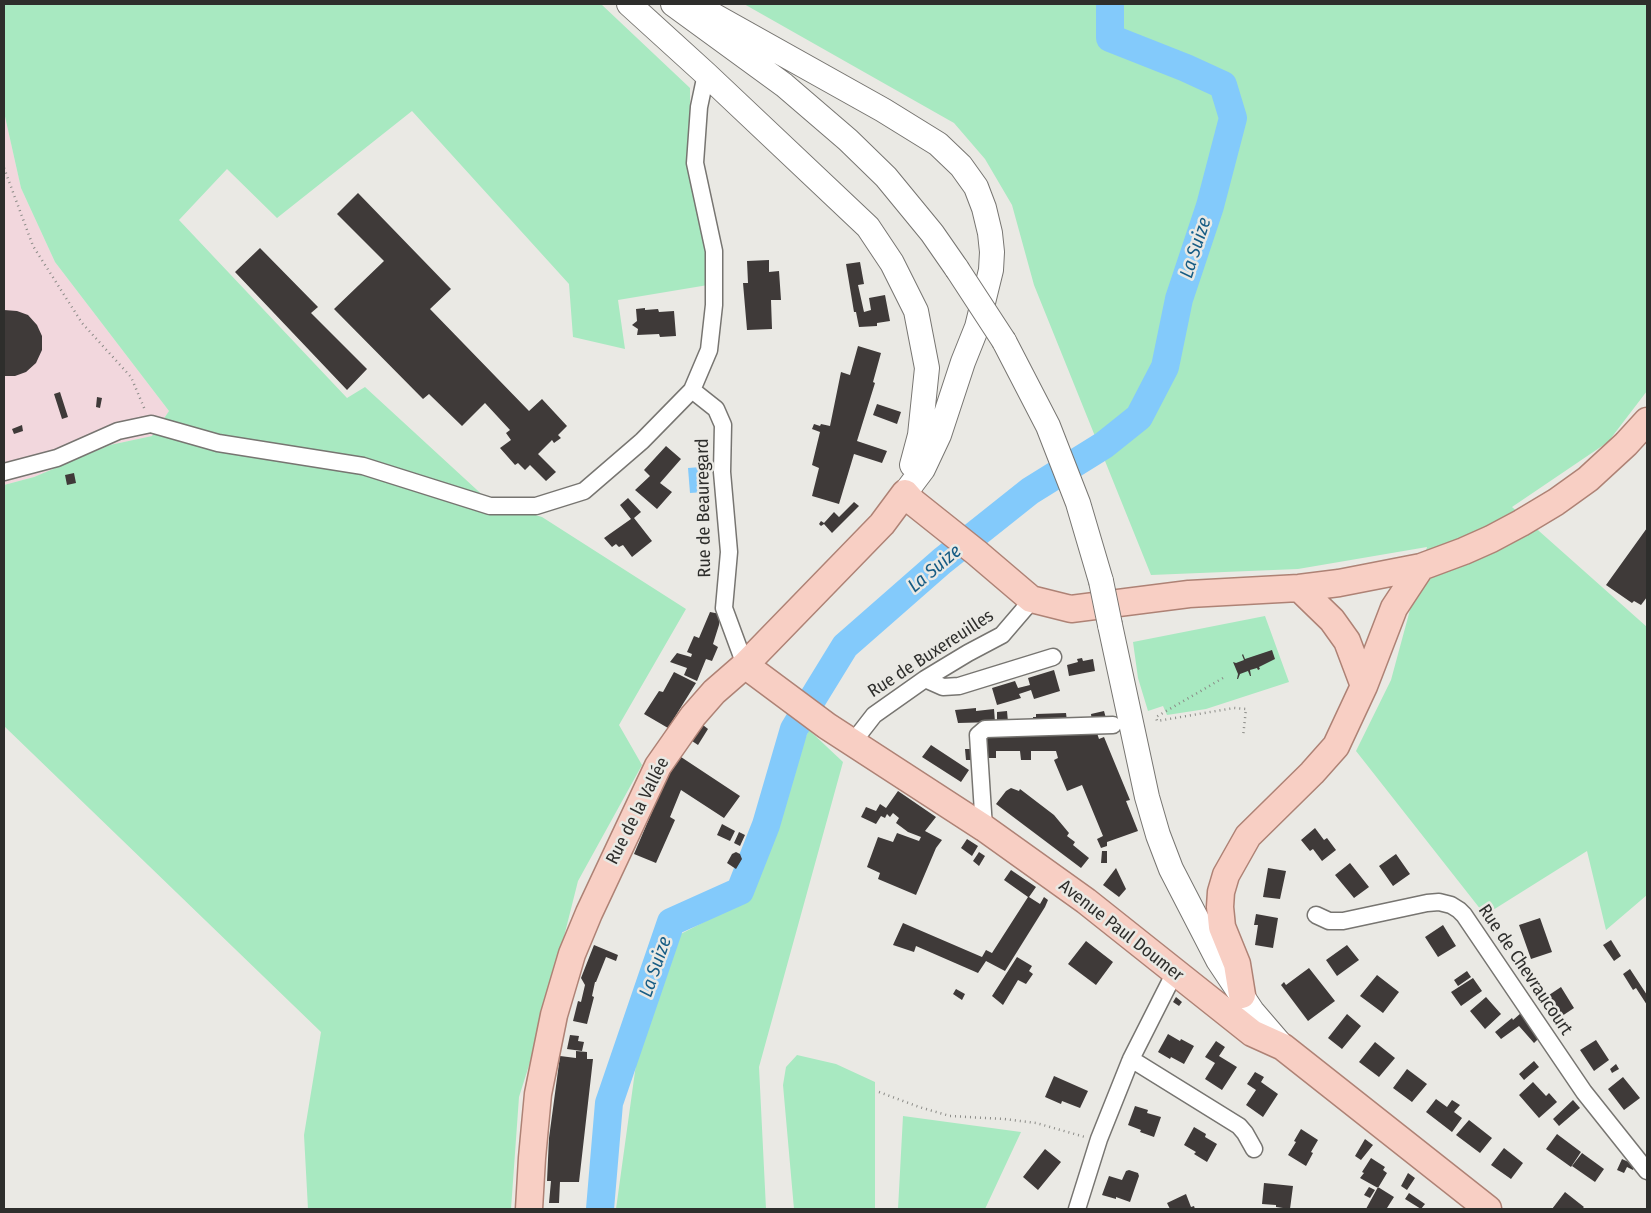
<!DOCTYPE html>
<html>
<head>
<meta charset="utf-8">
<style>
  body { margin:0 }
  #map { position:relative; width:1651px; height:1213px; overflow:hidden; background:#eae9e4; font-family:"Fira Sans Condensed",sans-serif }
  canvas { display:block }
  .frame { position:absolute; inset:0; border:5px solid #2e2e2c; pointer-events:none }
</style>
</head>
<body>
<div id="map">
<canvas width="1651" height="1213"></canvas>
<div class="frame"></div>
</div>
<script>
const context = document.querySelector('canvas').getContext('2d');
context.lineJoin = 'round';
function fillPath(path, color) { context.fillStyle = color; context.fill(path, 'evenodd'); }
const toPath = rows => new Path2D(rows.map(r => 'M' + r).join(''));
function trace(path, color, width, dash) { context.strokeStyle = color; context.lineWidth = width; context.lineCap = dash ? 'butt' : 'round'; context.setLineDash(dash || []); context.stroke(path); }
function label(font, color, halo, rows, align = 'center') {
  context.font = font + ' "Fira Sans Condensed",sans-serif'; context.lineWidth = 5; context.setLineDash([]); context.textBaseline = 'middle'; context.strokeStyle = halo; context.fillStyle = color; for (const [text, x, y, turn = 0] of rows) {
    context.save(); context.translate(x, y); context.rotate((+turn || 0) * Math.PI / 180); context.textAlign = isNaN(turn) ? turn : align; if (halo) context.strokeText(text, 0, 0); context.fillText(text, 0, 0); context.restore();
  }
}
fillPath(toPath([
  [4,112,21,188,55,262,169,411,153,436,110,445,34,477,4,485]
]), '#f2d7dd');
fillPath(toPath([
  [4,4,601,4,690,88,690,175,707,249,708,285,618,300,625,349,573,337,569,284,412,111,277,218,227,169,179,220,347,398,365,387,489,501,542,517,686,609,619,725,642,765,578,881,542,1024,519,1097,511,1209,308,1209,304,1135,321,1032,4,726,4,485,34,477,110,445,152,436,169,411,55,262,21,188,4,112],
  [744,4,1647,4,1647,391,1608,442,1512,507,1647,627,1647,895,1606,930,1587,851,1485,915,1356,751,1391,680,1427,547,1298,569,1151,575,1034,285,1012,205,985,159,954,123],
  [1265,616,1289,682,1206,709,1167,715,1163,706,1148,711,1138,678,1133,642],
  [809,730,843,762,759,1067,766,1209,616,1209,637,1057,673,938,729,909],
  [797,1055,836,1064,875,1082,875,1209,794,1209,783,1085,786,1067],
  [903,1116,1021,1132,985,1209,898,1209]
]), '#a8e9c1');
fillPath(toPath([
  [701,467,704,492,690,493,688,468]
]), '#83cafb');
trace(toPath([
  [600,1209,609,1103,671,922,740,891,766,825,794,729,845,646,942,561,1030,491,1104,445,1139,417,1165,367,1179,299,1210,206,1233,118,1223,85,1186,68,1110,38,1110,4]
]), '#83cafb', 28);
fillPath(toPath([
  [358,193,451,289,430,309,529,411,542,399,567,426,558,435,561,438,554,443,552,440,538,454,556,472,546,481,530,465,525,470,518,463,515,465,500,448,511,440,506,433,510,430,485,403,462,426,429,394,423,399,334,309,384,261,337,214],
  [260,248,318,307,311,313,367,369,347,390,235,272],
  [769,260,769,272,779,271,781,300,771,300,772,329,747,330,743,283,748,283,747,261],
  [860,262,864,284,858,285,864,312,871,310,869,298,885,295,890,321,877,323,877,326,859,327,856,312,854,312,846,264],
  [645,308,645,310,658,309,659,312,674,311,676,336,660,337,659,334,637,335,638,329,632,325,637,321,636,309],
  [4,310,17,311,28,315,37,325,42,336,42,350,36,363,26,372,15,376,4,376],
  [858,346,881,353,873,382,875,383,857,441,887,451,882,463,854,454,839,504,812,496,819,468,812,465,820,432,812,429,814,424,820,426,821,424,830,426,841,372,850,375],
  [60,392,68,417,62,419,54,394],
  [97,397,102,398,100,408,96,407],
  [877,404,901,412,897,424,873,415],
  [22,425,23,431,14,434,12,429],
  [666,446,681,459,660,483,672,492,657,509,635,490,650,476,644,470],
  [74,473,76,483,67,485,65,475],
  [628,498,641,512,634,518,652,541,632,557,623,545,619,547,616,544,612,547,604,538,631,519,620,505],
  [854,502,859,506,832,533,824,524,821,526,819,524,821,521,824,523,834,512,839,517],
  [1647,528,1647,597,1641,605,1634,601,1632,603,1606,585],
  [710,612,720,614,719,625,713,644,718,647,712,661,706,659,697,681,684,675,687,668,670,662,677,653,691,657,692,654,687,652,694,636,699,638],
  [1272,650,1275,659,1259,667,1260,669,1258,670,1257,668,1250,670,1251,676,1250,676,1248,671,1240,674,1238,679,1237,679,1238,674,1233,662,1236,663,1244,660,1242,655,1243,654,1245,659],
  [1082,658,1083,661,1093,659,1095,671,1069,676,1067,665,1078,662,1077,659],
  [1054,670,1060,691,1034,699,1031,690,1019,694,1021,698,997,705,992,688,1015,681,1018,688,1030,685,1028,678],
  [674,672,696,683,668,728,644,714,659,691,663,692],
  [976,708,976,711,994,709,995,722,958,723,955,710],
  [1007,711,1008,722,997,722,997,712],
  [1104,711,1107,722,1092,722,1091,714],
  [1066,713,1067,721,1033,721,1033,717,1036,717,1036,714],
  [703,725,708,729,698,745,692,741],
  [1091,730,1092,734,1097,733,1099,739,1104,737,1130,800,1126,801,1138,831,1107,842,1107,846,1101,848,1097,839,1103,836,1082,785,1067,791,1054,760,1058,758,1056,751,1031,751,1031,760,1021,760,1020,751,996,751,996,758,987,758,985,734],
  [931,745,969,770,961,782,922,757],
  [965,749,972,749,972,757,971,757,971,760,966,760],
  [681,757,740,796,724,818,681,790,670,817,675,820,656,863,634,854,666,779],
  [1011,788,1019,791,1020,789,1054,815,1069,833,1067,836,1075,842,1073,845,1089,858,1081,868,996,804,1006,791],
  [898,791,936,817,925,831,942,840,936,848,916,895,878,879,880,873,867,867,878,837,893,842,897,833,919,841,921,837,908,832,896,823,899,818,893,813,890,817,887,814,885,818,881,816,876,824,861,817,866,807,876,811,880,804,886,808],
  [722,824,735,831,730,841,717,835],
  [1315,828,1324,840,1327,838,1336,850,1322,861,1313,849,1310,851,1301,840],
  [739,832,745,835,740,846,734,843],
  [967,839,978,846,972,856,961,848],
  [1102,851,1107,851,1107,863,1101,863],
  [736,852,740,854,742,859,736,869,727,863,732,854],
  [979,852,985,856,979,866,973,861],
  [1396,854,1410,874,1393,886,1379,866],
  [1350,863,1369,887,1354,898,1335,875],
  [1116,868,1126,889,1119,897,1103,885],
  [1268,868,1286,871,1280,899,1263,897],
  [1011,870,1036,887,1029,897,1040,904,1044,897,1048,900,1045,907,1005,971,986,961,978,973,916,946,914,952,893,945,903,923,982,957,986,950,992,953,1028,897,1004,880],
  [1256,914,1278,918,1273,948,1255,945,1258,925,1254,925],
  [1540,918,1552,952,1531,959,1519,925],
  [1443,925,1456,946,1438,957,1425,937],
  [1611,940,1621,956,1614,961,1603,945],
  [1086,941,1113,962,1096,985,1068,964],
  [594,945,618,955,616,961,606,957,596,982,595,982,592,996,594,997,587,1024,573,1021,578,1001,581,1002,585,985,581,978],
  [1347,945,1359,960,1337,976,1326,960],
  [1017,957,1032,966,1029,971,1033,974,1026,984,1018,980,1003,1005,992,996],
  [1309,968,1335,1001,1308,1021,1281,985,1284,982,1286,985],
  [1630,969,1647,995,1647,1005,1636,988,1633,990,1623,974],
  [1467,971,1471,977,1458,986,1454,980],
  [1377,975,1399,992,1383,1013,1360,996],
  [1473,978,1482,991,1461,1006,1451,992],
  [1561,987,1574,1008,1559,1018,1546,997],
  [956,989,965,994,962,1000,953,994],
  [1176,997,1182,1002,1179,1006,1173,1002],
  [1486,997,1501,1014,1485,1029,1470,1011],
  [1521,1013,1540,1037,1534,1043,1519,1026,1501,1039,1495,1032,1512,1018,1513,1020],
  [1347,1014,1361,1026,1342,1049,1328,1038],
  [1168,1034,1180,1041,1181,1039,1194,1046,1184,1064,1171,1057,1170,1059,1158,1052],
  [570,1035,579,1036,578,1041,584,1042,582,1051,567,1049],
  [1596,1040,1609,1060,1594,1071,1580,1050],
  [1216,1041,1225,1047,1219,1056,1237,1067,1222,1090,1205,1079,1215,1063,1205,1057],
  [1375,1042,1395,1058,1379,1077,1359,1062],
  [576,1051,587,1052,587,1059,593,1059,579,1182,560,1182,559,1203,549,1203,551,1181,547,1181,549,1138,560,1056,576,1058],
  [1534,1061,1539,1067,1524,1080,1519,1074],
  [1616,1064,1619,1069,1612,1073,1610,1069],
  [1407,1069,1427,1084,1412,1102,1393,1088],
  [1255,1072,1264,1077,1261,1082,1278,1094,1263,1117,1246,1105,1256,1090,1247,1084],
  [1054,1076,1088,1091,1080,1108,1062,1101,1061,1104,1045,1097],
  [1623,1077,1640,1098,1624,1110,1608,1089],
  [1533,1082,1546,1096,1549,1093,1557,1102,1539,1118,1519,1095],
  [1436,1099,1447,1107,1452,1100,1460,1105,1454,1112,1462,1118,1452,1132,1426,1112],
  [1573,1100,1580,1108,1559,1126,1553,1119],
  [1135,1106,1148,1110,1147,1113,1161,1117,1154,1137,1140,1132,1141,1130,1128,1125],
  [1469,1120,1492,1138,1480,1153,1456,1135],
  [1194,1127,1206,1134,1205,1137,1217,1144,1207,1162,1194,1154,1196,1152,1184,1145],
  [1301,1129,1318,1140,1311,1152,1313,1153,1306,1166,1288,1155,1296,1142,1294,1141],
  [1557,1134,1581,1152,1571,1167,1546,1149],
  [1365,1139,1373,1145,1361,1160,1355,1156],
  [1504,1148,1523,1163,1511,1179,1491,1165],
  [1045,1149,1061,1162,1038,1190,1023,1177],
  [1582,1153,1604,1169,1595,1182,1572,1166],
  [1371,1158,1385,1167,1383,1170,1387,1173,1378,1188,1360,1178,1364,1173,1362,1172],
  [1622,1159,1635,1165,1633,1170,1627,1167,1624,1173,1617,1170],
  [1129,1170,1138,1173,1139,1176,1130,1202,1116,1197,1116,1199,1102,1195,1109,1176,1122,1180,1126,1171],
  [1408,1173,1415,1178,1407,1190,1401,1186],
  [1264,1183,1293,1186,1290,1209,1276,1207,1276,1205,1262,1204],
  [1369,1187,1375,1190,1370,1198,1364,1195],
  [1378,1187,1394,1197,1387,1208,1366,1209],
  [1565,1192,1584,1207,1582,1209,1552,1209],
  [1409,1193,1425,1204,1421,1209,1405,1199],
  [1186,1194,1191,1207,1194,1206,1195,1209,1170,1209,1167,1203]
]), '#3f3a39');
const minor = toPath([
  [692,390,716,409,723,425,722,472,729,552,724,608,745,665],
  [4,472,57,458,118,431,151,424,218,443,363,466,490,506,536,506,584,491,642,441,692,390,709,350,714,305,714,251,695,163,699,107,706,74],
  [925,679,943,687,959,686,1053,657],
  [853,742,874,715,925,679,968,653,1002,635,1026,607,1031,599],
  [984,828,978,735,985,729,1113,725],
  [1316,915,1329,921,1343,921,1427,903,1439,902,1451,905,1459,910,1464,915,1584,1092,1647,1171],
  [1131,1059,1239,1126,1245,1133,1254,1149],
  [1077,1209,1099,1139,1131,1059,1175,972]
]);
const secondary = toPath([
  [629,4,706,74,868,227,892,263,916,311,927,368,920,435,912,465],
  [673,4,784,85,848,140,886,177,932,233,957,269],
  [695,4,706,11,883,110,938,144,961,166,976,187,984,208,990,233,992,252,991,270,977,327,963,362,939,435,923,469,905,493],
  [1004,341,1048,426,1078,503,1101,581],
  [1110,625,1147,797,1158,835,1171,869,1218,960,1252,1011,1283,1047]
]);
const primary = toPath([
  [1299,588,1332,620,1347,641,1364,686],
  [745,665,827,726,984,828,1086,901,1252,1033,1283,1047,1488,1209],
  [1242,995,1237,964,1222,927,1220,907,1221,892,1226,875,1248,836,1312,773,1336,746,1364,686,1394,608,1421,567],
  [529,1209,532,1158,538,1094,554,1015,572,954,589,913,658,766,693,716,714,692,745,665,882,524,905,493,913,502,977,553,1031,599,1071,609,1189,594,1299,588,1339,583,1421,567,1464,551,1491,539,1521,523,1556,502,1588,479,1626,444,1647,421]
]);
trace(minor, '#777571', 19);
trace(secondary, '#777571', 26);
trace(primary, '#ae8275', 29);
trace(toPath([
  [4,168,33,246,82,323,131,377,145,410],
  [1223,678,1156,717,1157,721,1234,708,1246,709,1243,737],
  [879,1092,919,1107,950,1116,1004,1119,1036,1123,1085,1137]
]), '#8b8b87', 2.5, [1, 4]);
trace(minor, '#fff', 16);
trace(secondary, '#fff', 24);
trace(primary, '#f8cfc4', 26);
const secondaryBridge = toPath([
  [957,269,1004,341],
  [1101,581,1110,625]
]);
trace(secondaryBridge, '#777571', 26, []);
trace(secondaryBridge, '#fff', 24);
label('18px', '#2e2e2c', '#eae9e4', [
  ["Rue de Beauregard",704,508,-91],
  ["Rue de Buxereuilles",931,654,-33],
  ["Rue de la Vallée",638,811,-63],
  ["Avenue Paul Doumer",1121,931,38],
  ["Rue de Chevraucourt",1525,970,56]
]);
label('italic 19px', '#165c84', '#eae9e4', [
  ["La Suize",1196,248,-72],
  ["La Suize",935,569,-40],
  ["La Suize",656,967,-71]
]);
</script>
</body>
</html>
